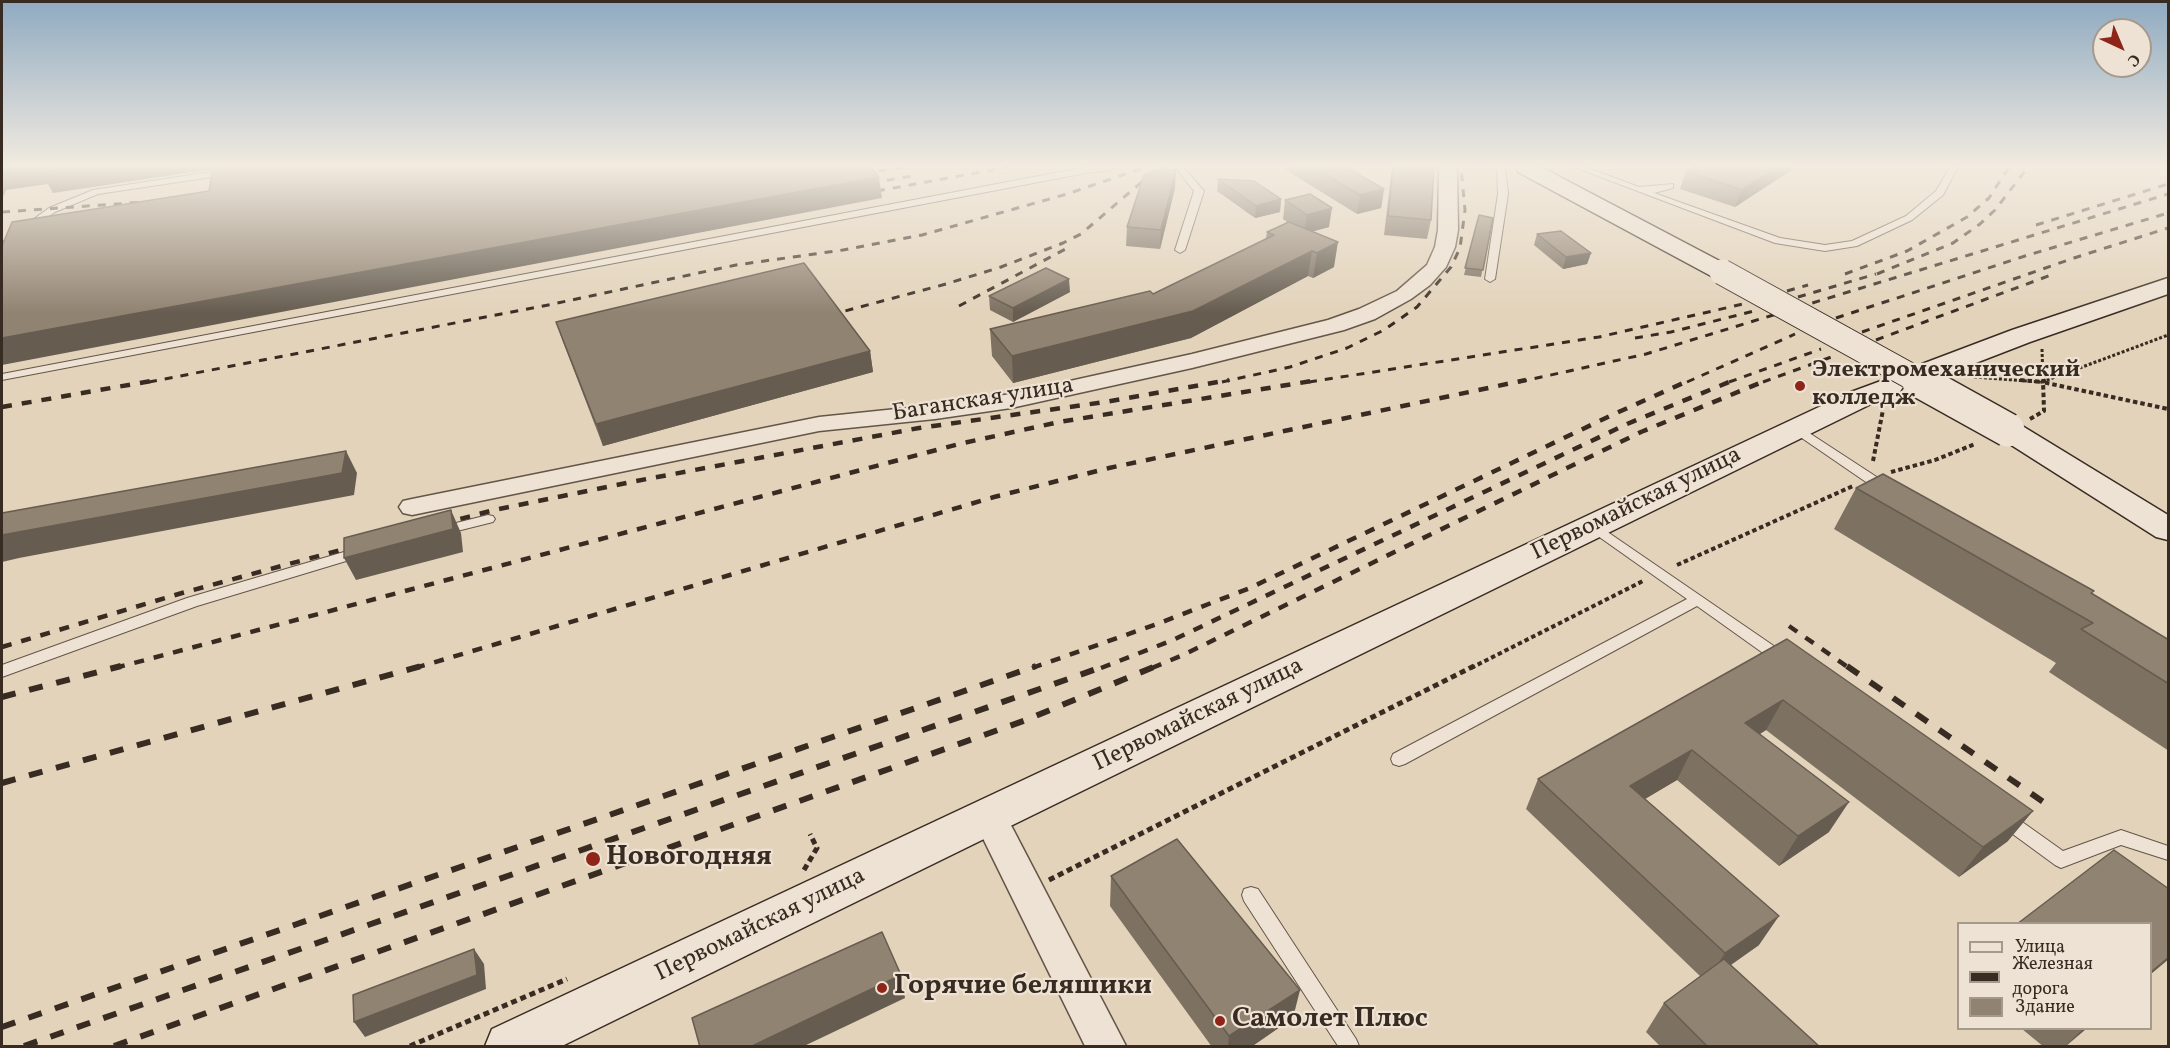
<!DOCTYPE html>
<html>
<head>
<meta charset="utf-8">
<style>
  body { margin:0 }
  #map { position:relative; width:2170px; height:1048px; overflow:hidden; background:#e3d3bb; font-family:Vollkorn,serif }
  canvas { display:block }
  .frame { position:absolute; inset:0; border:3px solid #382c22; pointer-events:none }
  .legend { position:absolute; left:1957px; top:922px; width:195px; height:108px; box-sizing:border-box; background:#ede2d3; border:2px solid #a5998c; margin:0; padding:8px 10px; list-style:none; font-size:18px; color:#382c22 }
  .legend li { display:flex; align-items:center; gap:12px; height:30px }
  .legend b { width:30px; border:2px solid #a5998c }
  .north { position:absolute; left:2092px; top:18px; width:60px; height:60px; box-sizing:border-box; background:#ede2d3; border:2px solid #a5998c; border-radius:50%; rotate:136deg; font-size:16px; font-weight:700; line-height:24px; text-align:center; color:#382c22 }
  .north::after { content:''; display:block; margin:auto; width:21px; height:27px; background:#8f2418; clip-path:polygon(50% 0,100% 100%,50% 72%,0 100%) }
</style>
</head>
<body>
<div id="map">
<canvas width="2170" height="1048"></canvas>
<div class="frame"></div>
<ul class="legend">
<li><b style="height:8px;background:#ede2d3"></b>Улица</li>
<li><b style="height:8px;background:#382c22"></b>Железная дорога</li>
<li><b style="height:16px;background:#918372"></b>Здание</li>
</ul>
<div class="north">С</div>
</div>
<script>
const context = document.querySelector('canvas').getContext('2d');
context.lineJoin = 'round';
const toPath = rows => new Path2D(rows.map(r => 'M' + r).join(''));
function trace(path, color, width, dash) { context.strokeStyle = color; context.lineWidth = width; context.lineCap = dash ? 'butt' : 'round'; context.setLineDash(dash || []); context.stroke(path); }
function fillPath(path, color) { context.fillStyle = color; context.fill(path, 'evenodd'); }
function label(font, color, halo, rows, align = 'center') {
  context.font = font + ' Vollkorn,serif'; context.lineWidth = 4.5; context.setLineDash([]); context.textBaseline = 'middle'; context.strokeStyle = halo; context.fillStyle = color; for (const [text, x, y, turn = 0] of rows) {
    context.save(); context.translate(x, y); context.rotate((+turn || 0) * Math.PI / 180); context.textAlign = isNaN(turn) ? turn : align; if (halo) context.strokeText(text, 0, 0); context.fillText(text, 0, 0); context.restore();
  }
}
const lane = toPath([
  [243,167,262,167,258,170,98,194,55,212,2,249,2,242,49,208,93,190,243,167],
  [1086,167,1115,167,1111,170,1086,173,2,380,2,374,1086,167],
  [1175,167,1183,167,1204,191,1185,250,1180,253,1175,250,1194,191,1175,167],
  [1497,167,1505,167,1508,194,1495,279,1490,282,1485,279,1498,194,1497,167],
  [1574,167,1585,167,1639,187,1673,184,1673,188,1654,193,1780,238,1825,245,1852,241,1906,216,1936,191,1950,167,1958,167,1943,195,1912,220,1857,246,1825,251,1775,243,1574,167],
  [1797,425,1892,487,1894,490,1892,493,1882,493,1793,432,1791,429,1793,426,1797,425],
  [488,515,493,516,495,519,493,522,441,535,434,531,436,528,488,515],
  [1593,522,1787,655,1790,659,1787,663,1777,663,1697,606,1405,764,1399,766,1393,764,1391,759,1393,754,1687,599,1588,529,1586,526,1588,523,1593,522],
  [361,547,366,549,368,552,366,555,197,606,2,677,2,665,187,598,361,547],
  [2005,812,2011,814,2063,851,2121,830,2168,846,2168,860,2121,845,2061,868,2055,865,1999,824,1996,819,1999,814,2005,812],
  [1251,887,1258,889,1356,1039,1359,1046,1338,1046,1244,901,1242,895,1244,889,1251,887]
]);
const street = toPath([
  [1439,167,1457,167,1458,230,1455,247,1446,267,1430,285,1411,299,1375,319,1344,330,1192,368,1011,408,935,419,819,431,412,515,403,513,399,507,403,501,412,499,819,417,935,405,1011,394,1192,354,1328,320,1359,309,1397,291,1427,265,1435,247,1438,230,1439,167],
  [989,802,1001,806,1126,1046,1085,1046,972,816,977,806,989,802]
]);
const secondary = toPath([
  [1516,167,1541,167,1731,267,1734,272,1731,277,1722,279,1713,277,1518,172,1516,167],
  [2168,278,2168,294,2030,342,1942,376,1932,378,1922,376,1918,370,1922,364,2012,330,2168,278],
  [1889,378,1899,381,1903,387,1899,393,1871,404,562,1046,485,1046,492,1029,1851,392,1889,378],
  [2008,421,2019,424,2168,515,2168,540,2156,537,1997,436,1993,430,1997,424,2008,421]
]);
trace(lane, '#635648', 2);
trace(street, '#635648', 3);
trace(secondary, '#382c22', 3);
trace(toPath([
  [2042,349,2043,382],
  [1974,377,2040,382],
  [2042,382,2168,335]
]), '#382c22', 3, [3, 2]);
trace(toPath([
  [2020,380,2042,382],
  [2046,380,2042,382,2168,409],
  [2030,419,2044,411,2043,380],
  [1873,461,1883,410],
  [1891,472,1935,460,1975,444],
  [1677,565,1853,486],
  [1471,668,1643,581]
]), '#382c22', 4, [4.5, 3]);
trace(toPath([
  [804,870,817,848,810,834],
  [1049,880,1474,666],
  [410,1046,567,979]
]), '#382c22', 5, [6, 4]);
fillPath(lane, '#ede2d3');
fillPath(street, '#ede2d3');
fillPath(secondary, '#ede2d3');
trace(toPath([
  [863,173,906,167],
  [871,183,912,176],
  [877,191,1008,167],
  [2,212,145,202],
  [2036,225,2168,184],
  [1845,274,1907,251,1967,217,1989,198,2009,167],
  [1877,274,1953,243,1980,224,1995,210,2028,167],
  [1787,291,1808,285],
  [1798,297,1876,274],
  [959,306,1071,246],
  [830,315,946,284,1001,267,1063,243,1081,234,1151,174,1166,167],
  [1836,318,2025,256,2168,213],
  [1862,332,2074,258,2168,228],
  [1635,338,1671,332,1754,311],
  [1876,340,2051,275],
  [149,382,553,304,736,265,843,250,922,235,1067,194,1146,167],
  [1222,382,1290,367,1347,348,1384,330,1417,307,1451,267,1460,248,1465,210,1461,167],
  [1309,382,1599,337,1743,304],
  [1519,382,1646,354,2168,194],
  [1687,382,1795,334],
  [1729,382,1821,349],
  [1763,382,1834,356]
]), '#382c22', 3, [8, 8]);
trace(toPath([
  [2,407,157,380],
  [441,524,494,510,636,481,919,428,1105,402,1229,380],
  [1789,626,1849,668],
  [2,647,182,593,359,545],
  [115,668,959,444,1059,422,1318,380],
  [415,668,994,497,1109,468,1526,380],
  [1032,668,1157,624,1250,588,1612,415,1690,380],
  [1101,668,1173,640,1627,424,1734,380],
  [1152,668,1183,655,1641,432,1767,380]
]), '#382c22', 4.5, [10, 10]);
trace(toPath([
  [1847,666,2052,808],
  [2,697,121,666],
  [2,783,421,666],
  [2,1027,1036,666],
  [24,1046,1105,666],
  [114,1046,1026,720,1156,666]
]), '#382c22', 6, [14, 14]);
const secondaryBridgeFar1 = toPath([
  [1722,272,1921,382]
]);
const secondaryBridge = toPath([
  [1918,380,2008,430]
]);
trace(secondaryBridgeFar1, '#382c22', 27, []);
trace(secondaryBridge, '#382c22', 36, []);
trace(secondaryBridgeFar1, '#ede2d3', 25);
trace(secondaryBridge, '#ede2d3', 33);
fillPath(toPath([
  [1281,167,1346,167,1384,189,1381,208,1357,214],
  [1392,167,1434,167,1431,220,1427,239,1384,235],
  [1796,167,1735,207,1680,189,1686,171],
  [1218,179,1281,199,1280,212,1255,218,1217,191],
  [1175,188,1160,249,1126,246,1127,227],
  [1285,200,1329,227,1313,231,1334,267,1313,278,1308,276,1191,338,1013,383,992,356,990,329,1153,294,1266,239,1267,232,1287,222,1283,219],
  [1479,215,1493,218,1481,277,1464,275],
  [1537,234,1591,253,1587,264,1563,269,1534,245],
  [1070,292,1013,322,990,310,989,296],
  [556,322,870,351,873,372,603,446,563,342],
  [1856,488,2092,594,2169,640,2169,751,2049,672,2056,663,1834,529],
  [1787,639,2008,841,1959,877,1766,730,1760,734,1829,832,1779,866,1677,780,1645,799,1759,945,1731,965,1820,1047,1661,1047,1646,1032,1664,1003,1700,976,1526,809,1538,779],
  [1111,876,1293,1018,1251,1047,1212,1047,1110,906],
  [2022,1029,2086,1029,2065,1047,2044,1047]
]), '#7d7162');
fillPath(toPath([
  [15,167,226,167,53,193,48,184,6,190,2,200,2,169],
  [1777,167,1796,167,1735,207,1742,190],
  [1176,170,1175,188,1160,249,1161,230],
  [879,177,882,198,2,365,2,338],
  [1384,189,1381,208,1357,214,1360,195],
  [1281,199,1280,212,1255,218,1256,206],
  [1332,208,1329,227,1304,234,1307,215],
  [1338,242,1334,267,1313,278,1317,253],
  [1312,251,1308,276,1191,338,1013,383,1012,356],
  [1591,253,1587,264,1563,269,1566,257],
  [1069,279,1070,292,1013,322,1013,308],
  [870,351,873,372,603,446,596,424],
  [346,451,357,473,354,495,19,558,2,562,2,535],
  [451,510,461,533,463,552,356,580,344,558],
  [1783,700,1766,730,1729,753,1745,723],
  [1692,750,1677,780,1616,816,1630,786],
  [1849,802,1829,832,1779,866,1798,836],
  [2033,811,2008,841,1959,877,1983,847],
  [1779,916,1759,945,1706,982,1725,953],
  [474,949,484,964,486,989,365,1037,354,1022],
  [2169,957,2169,959,2151,974,2151,972],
  [901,975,905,998,802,1047,750,1047],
  [1300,990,1293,1018,1251,1047,1228,1047,1229,1036],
  [2083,1029,2086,1029,2064,1047]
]), '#665c50');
const building = toPath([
  [2,167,15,167,2,169,2,167],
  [44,167,78,167,41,172,44,167],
  [213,167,871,167,879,177,2,338,2,246,12,222,209,191,213,167],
  [1312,167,1346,167,1384,189,1360,195,1312,167],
  [1393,167,1434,167,1431,220,1388,216,1393,167],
  [1694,167,1777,167,1742,190,1686,171,1694,167],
  [1159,169,1176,170,1161,230,1127,227,1144,175,1159,169],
  [1218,179,1254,181,1281,199,1256,206,1218,179],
  [1310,194,1332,208,1307,215,1285,200,1310,194],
  [1479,215,1493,218,1483,270,1465,268,1479,215],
  [1289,222,1338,242,1317,253,1312,251,1193,311,1012,356,990,329,1150,291,1153,294,1274,235,1267,232,1289,222],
  [1561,231,1591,253,1566,257,1537,234,1561,231],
  [804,263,870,351,596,424,556,322,804,263],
  [1046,268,1069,279,1013,308,989,296,1046,268],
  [346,451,342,473,2,535,2,513,346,451],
  [1883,474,2094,591,2091,593,2169,640,2169,684,2081,629,2093,623,1856,488,1883,474],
  [451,510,453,529,344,558,344,538,451,510],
  [1787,639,2033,811,1983,847,1783,700,1745,723,1849,802,1798,836,1692,750,1630,786,1779,916,1725,953,1538,779,1787,639],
  [1177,839,1300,990,1229,1036,1111,876,1177,839],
  [2114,850,2169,889,2169,957,2151,972,2151,924,2017,924,2114,850],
  [882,932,901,975,750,1047,700,1047,692,1018,882,932],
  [474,949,477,975,354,1022,353,995,474,949],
  [1724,959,1820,1047,1708,1047,1664,1003,1724,959]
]);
fillPath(building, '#918372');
trace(building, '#665c50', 1.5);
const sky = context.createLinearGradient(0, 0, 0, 313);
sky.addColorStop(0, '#8faac1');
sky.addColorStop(0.53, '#f2ebe0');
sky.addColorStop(1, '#f2ebe000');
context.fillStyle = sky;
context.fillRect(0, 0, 2170, 313);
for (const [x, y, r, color] of [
  [1800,386,6,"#8f2418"],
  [593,859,8,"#8f2418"],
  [882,988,6,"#8f2418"],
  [1220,1021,6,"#8f2418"]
]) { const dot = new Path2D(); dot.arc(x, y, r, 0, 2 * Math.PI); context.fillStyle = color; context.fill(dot); trace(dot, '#ede2d3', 2); }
label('bold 24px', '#382c22', '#ede2d3', [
  ["Электромеханический",1812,372],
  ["колледж",1812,400]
], 'left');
label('24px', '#382c22', '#ede2d3', [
  ["Баганская улица",983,401,-9],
  ["Первомайская улица",1637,505,-26],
  ["Первомайская улица",1199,716,-26],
  ["Первомайская улица",761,926,-26]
]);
label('bold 28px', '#382c22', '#ede2d3', [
  ["Новогодняя",606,859],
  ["Горячие беляшики",894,988],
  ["Самолет Плюс",1232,1021]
], 'left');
</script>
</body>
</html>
